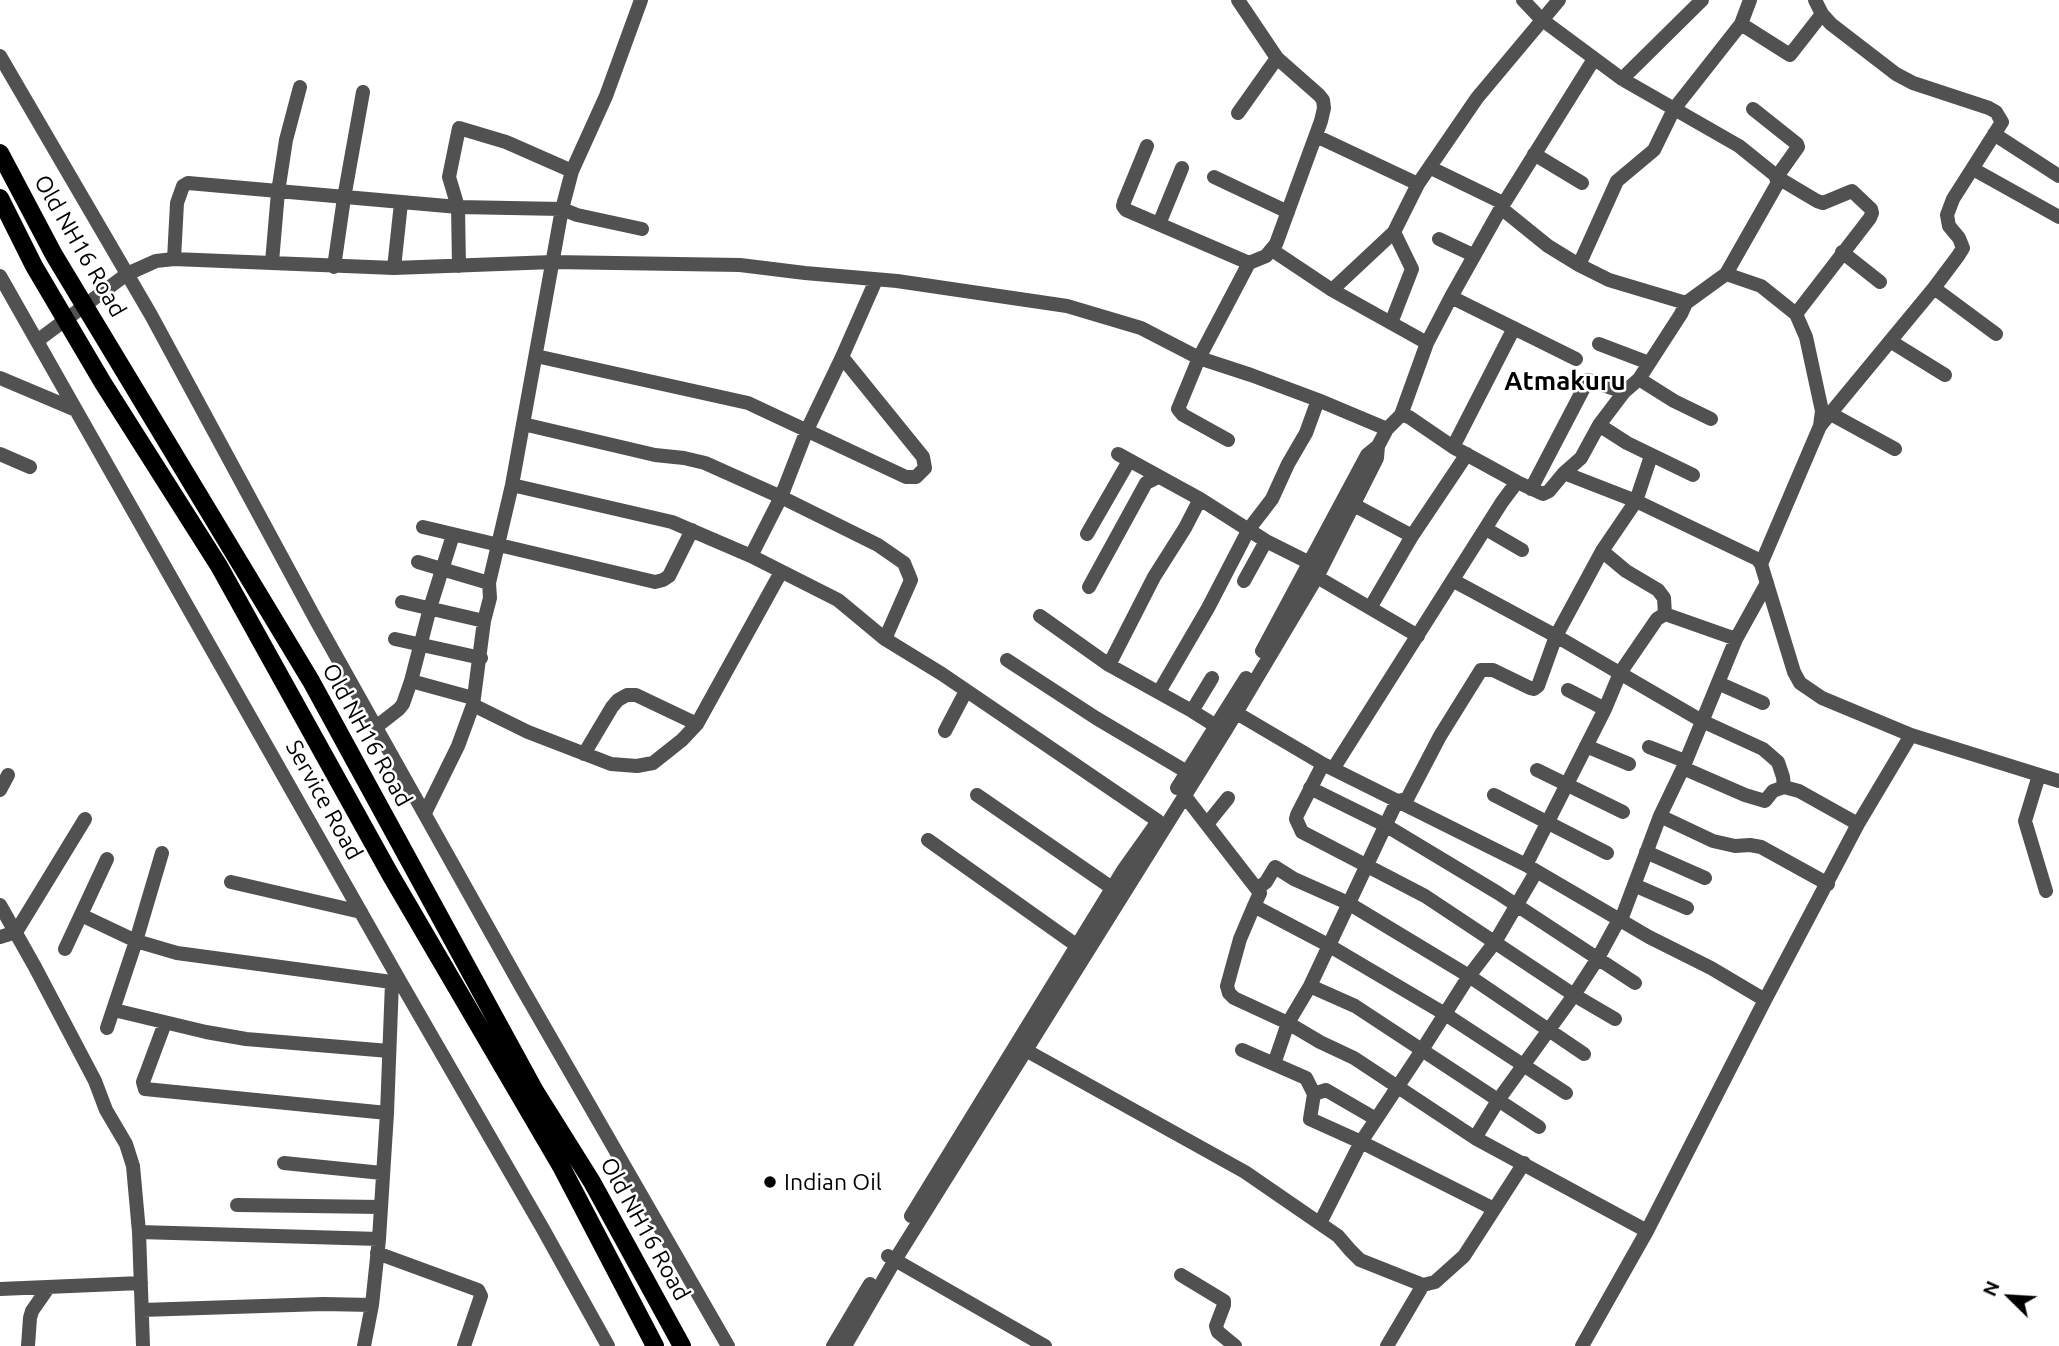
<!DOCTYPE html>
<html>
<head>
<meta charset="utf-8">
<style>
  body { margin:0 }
  #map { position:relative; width:2059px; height:1346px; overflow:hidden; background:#fff; font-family:Ubuntu,sans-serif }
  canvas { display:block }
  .north { position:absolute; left:1975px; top:1262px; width:70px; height:70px; -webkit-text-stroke:5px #fff; paint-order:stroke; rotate:294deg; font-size:19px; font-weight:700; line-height:28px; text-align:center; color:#000 }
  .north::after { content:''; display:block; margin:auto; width:24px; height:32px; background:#000; clip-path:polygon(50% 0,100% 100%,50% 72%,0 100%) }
</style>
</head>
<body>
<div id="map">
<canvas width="2059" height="1346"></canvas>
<div class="north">N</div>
</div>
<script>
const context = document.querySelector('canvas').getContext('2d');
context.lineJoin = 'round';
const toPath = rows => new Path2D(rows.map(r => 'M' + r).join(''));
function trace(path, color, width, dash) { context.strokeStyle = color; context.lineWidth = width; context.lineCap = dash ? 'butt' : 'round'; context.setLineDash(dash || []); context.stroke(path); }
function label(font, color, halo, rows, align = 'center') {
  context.font = font + ' Ubuntu,sans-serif'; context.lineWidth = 5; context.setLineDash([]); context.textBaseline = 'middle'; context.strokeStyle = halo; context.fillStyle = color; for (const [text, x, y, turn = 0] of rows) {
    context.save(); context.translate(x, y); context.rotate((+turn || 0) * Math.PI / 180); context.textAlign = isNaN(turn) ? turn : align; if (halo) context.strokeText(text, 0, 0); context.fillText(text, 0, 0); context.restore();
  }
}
trace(toPath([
  [1815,0,1822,14,1831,24,1896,74,1913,83,1989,108,1996,112,2002,122,1953,199,1947,215,1949,226,1959,238,1963,248,1958,256,1934,288,1820,426],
  [1741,24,1790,55,1822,14],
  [0,56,151,315,317,622,522,988,728,1346],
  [1622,79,1702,0],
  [1753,109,1797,144,1798,147,1776,178],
  [1238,113,1277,58],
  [1994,134,2059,176],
  [1316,136,1418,184],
  [1147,146,1124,202,1123,206,1126,210,1249,263],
  [1534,154,1582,183],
  [1431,168,1501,202,1501,208,1548,246,1579,265,1609,280,1686,303],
  [1973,169,2059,217],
  [1214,177,1288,212],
  [1780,179,1817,201,1823,203,1852,191,1871,209,1872,213,1870,218,1796,314],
  [1159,224,1182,168],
  [1439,239,1473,255],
  [1272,250,1332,290,1427,343],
  [1842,252,1880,282],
  [174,259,177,203,183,186,188,183,458,207,562,209,577,215,642,229],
  [272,262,278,192,286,140,300,87],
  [1579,265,1617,181,1654,150,1674,109,1741,24,1750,0],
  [459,266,458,207,449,177,459,128,506,142,572,171],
  [334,267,344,198,363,92],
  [394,268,401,203],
  [1726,274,1761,286,1796,314,1806,337,1822,411,1820,426,1761,564],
  [0,276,401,983,543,1229,608,1346],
  [1934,288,1996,334],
  [1332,290,1394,232,1418,184,1477,98,1559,0],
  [1451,297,1576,359],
  [1391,323,1412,269,1394,232],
  [37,341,127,274,156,261,174,259,394,268,553,262,740,265,805,273,897,281,1067,306,1141,328,1199,358,1251,375,1318,400,1387,429],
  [1890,341,1945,375],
  [1599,344,1649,363],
  [536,356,748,403,906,477,916,477,925,468,923,457,842,357],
  [0,378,76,410],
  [1639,379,1674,401,1711,419],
  [1831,414,1895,449],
  [1401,415,1409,417,1453,447,1517,482,1543,494,1549,491,1564,473,1581,458,1599,425,1624,392,1639,379,1681,314,1686,303,1726,274,1780,179,1739,146,1622,79,1541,19,1523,0],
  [523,424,655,455,684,458,705,463,781,497,878,545,904,563,911,580,885,639],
  [1599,425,1627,443,1693,475],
  [1228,440,1183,415,1178,409,1199,358,1249,263,1266,256,1276,244,1321,121,1324,108,1323,100,1319,95,1277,58,1238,0],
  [1453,447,1514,328],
  [0,454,30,467],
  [1118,454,1200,499,1266,541,1310,563],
  [1564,473,1636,501,1757,559,1761,564,1794,672,1800,683,1822,698,1911,735,2059,781],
  [512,485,672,522,751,556,838,600,885,639,942,674,1158,821],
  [1531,489,1588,380,1624,392],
  [1354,505,1412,536],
  [423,527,655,582,663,580,669,576,692,530],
  [1486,529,1522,550],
  [1087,534,1129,461],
  [1602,551,1626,571,1658,590,1664,598,1665,614],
  [751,556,781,497,807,430,842,357,876,280],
  [418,562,489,583],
  [1317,577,1418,636],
  [1244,581,1266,541],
  [1454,581,1556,636,1702,721,1763,749,1778,762,1783,777,1784,787],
  [1089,587,1146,483,1158,477],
  [402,602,484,621],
  [1370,608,1412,536,1467,454],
  [1040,616,1109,665,1192,711,1216,726],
  [395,639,481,658],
  [1262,651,1367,455,1378,446],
  [1007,660,1096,718,1187,772],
  [1109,665,1154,577,1185,528,1200,499],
  [411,681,473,698],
  [1718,683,1763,703],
  [1568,690,1605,709],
  [1159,692,1208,608,1249,529,1272,499,1288,464,1306,433,1318,400],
  [473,705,528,732,611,764,637,766,653,763,682,740,697,724,781,572],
  [1228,708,1323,764,1526,865,1649,937,1711,968,1765,1000],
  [1192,711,1212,678],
  [376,727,399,709,403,704,411,681,430,608,453,535],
  [945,731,966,691],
  [1586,746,1629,764],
  [1649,747,1685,761],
  [584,754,612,707,618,700,627,695,636,695,697,724],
  [1323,764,1297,815,1296,819,1302,832,1425,896,1574,995,1615,1019],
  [1683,768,1745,795,1765,801,1773,791,1784,787,1799,791,1858,824],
  [1333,769,1502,502,1517,482],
  [1537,770,1623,812],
  [2039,775,2025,821,2046,891],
  [1177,788,1246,678],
  [1310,788,1385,825,1498,893,1635,983],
  [0,790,8,775],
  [977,795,1112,888],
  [1184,795,1260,893,1254,906,1328,945,1445,1014,1566,1093],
  [1494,795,1607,853],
  [425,813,458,746,473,705,484,621,490,598,489,583,512,485,562,209,572,171,606,96,641,0],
  [1660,816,1713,841,1735,846,1750,845,1761,847,1828,884],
  [1207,824,1228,798],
  [928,840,1076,945],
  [1646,852,1705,878],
  [1526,865,1605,709,1620,673,1657,619,1665,614,1736,639],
  [231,882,361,912],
  [1634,885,1687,908],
  [1257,889,1266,882,1275,867,1294,879,1348,903,1469,976,1584,1054],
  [0,905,35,967,95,1081,106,1110,126,1144,133,1166,139,1232,143,1346],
  [1254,906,1240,939,1227,986,1229,993,1234,998,1288,1023,1320,1042,1354,1058,1475,1138,1647,1231],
  [81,915,136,941,177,953,399,983],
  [0,937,16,932,85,819],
  [65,949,107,859],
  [1310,986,1355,1006,1539,1127],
  [114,1010,206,1032,246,1039,389,1051],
  [165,1023,143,1082,145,1089,387,1113],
  [107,1028,136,941,162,853],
  [1020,1047,1245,1172,1338,1236,1350,1250,1360,1260,1423,1285,1435,1282,1464,1256,1524,1163],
  [1242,1050,1306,1078,1314,1094,1326,1090,1376,1119],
  [1274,1064,1288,1023,1310,986,1397,801,1407,799,1440,736,1481,670,1493,670,1530,688,1534,689,1538,686,1556,636,1602,551,1636,501,1651,456],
  [1314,1094,1310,1119,1361,1142,1494,1209],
  [1475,1138,1499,1099,1574,995,1598,958,1617,923,1621,920,1660,816,1683,768,1736,639,1767,583],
  [284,1163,382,1173],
  [237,1205,381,1207],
  [911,1216,1124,869,1156,824],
  [1320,1223,1361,1142,1422,1050,1469,976,1495,942,1536,872],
  [139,1232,379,1239],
  [377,1253,478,1290,481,1296,464,1346],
  [888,1256,1045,1346],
  [1181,1275,1224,1301,1224,1305,1216,1326,1218,1332,1235,1346],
  [0,1289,141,1283],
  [142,1310,323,1304,372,1305],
  [28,1346,30,1318,32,1311,48,1288],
  [364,1346,372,1305,379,1239,387,1113,392,982],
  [833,1346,870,1284],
  [845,1346,895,1260,1227,728,1317,577,1377,458,1378,446,1387,429,1401,415,1427,343,1451,297,1501,208,1594,59],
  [1387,1346,1423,1285],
  [1582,1346,1647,1231,1765,1000,1858,824,1911,735]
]), '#515151', 14);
trace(toPath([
  [0,153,54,255,311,681,535,1091,592,1182,682,1346],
  [0,198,34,266,103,383,219,566,390,874,562,1168,655,1346]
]), '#000', 18);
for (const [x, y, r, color] of [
  [770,1182,7,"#000"]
]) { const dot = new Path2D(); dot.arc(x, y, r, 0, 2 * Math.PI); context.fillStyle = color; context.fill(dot); trace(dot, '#fff', 2.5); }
label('23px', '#000', '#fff', [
  ["Old NH16 Road",80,246,60],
  ["Old NH16 Road",367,735,61],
  ["Service Road",324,800,61],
  ["Old NH16 Road",645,1229,61]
]);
label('23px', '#000', '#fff', [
  ["Indian Oil",784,1182]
], 'left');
label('bold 26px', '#000', '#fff', [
  ["Atmakuru",1565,381]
]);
</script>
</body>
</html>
